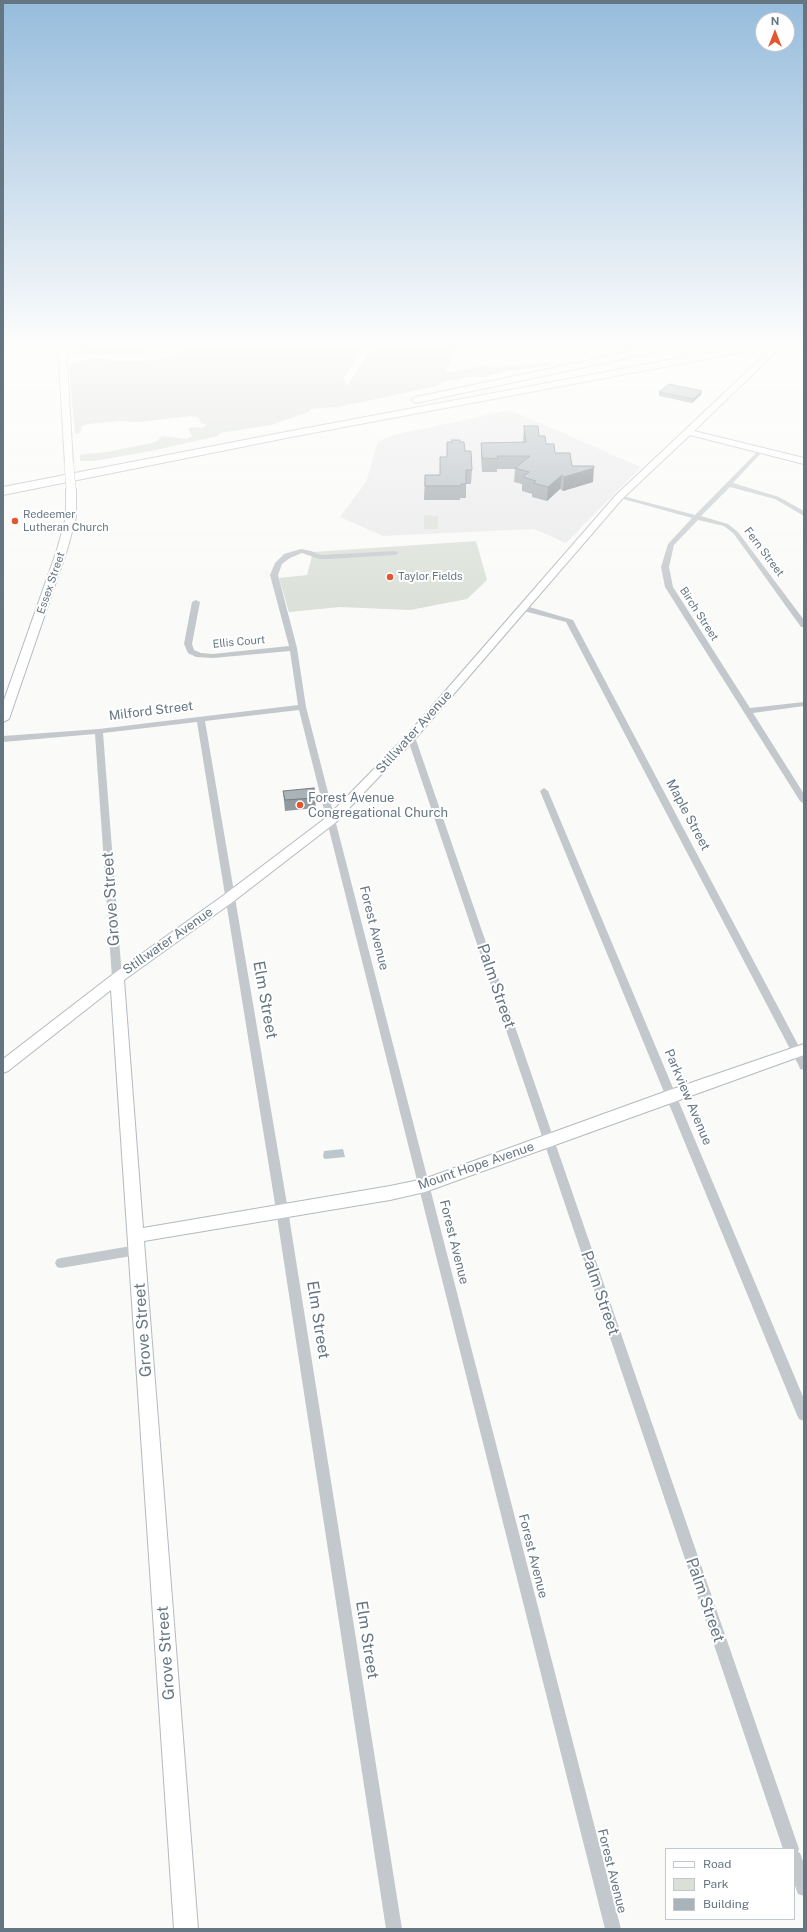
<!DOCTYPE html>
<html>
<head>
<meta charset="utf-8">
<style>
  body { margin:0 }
  #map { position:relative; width:807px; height:1932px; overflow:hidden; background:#fafaf8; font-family:"Public Sans",sans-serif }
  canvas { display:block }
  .frame { position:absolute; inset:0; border:4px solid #657683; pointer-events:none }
  .legend { position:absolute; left:665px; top:1848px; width:130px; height:72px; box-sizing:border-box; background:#fff; border:1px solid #c1c8cd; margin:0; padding:5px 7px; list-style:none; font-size:12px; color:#657683 }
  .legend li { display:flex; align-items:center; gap:8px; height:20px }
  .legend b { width:20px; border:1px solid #c1c8cd }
  .north { position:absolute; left:755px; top:12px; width:40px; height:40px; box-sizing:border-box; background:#fff; border:1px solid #c1c8cd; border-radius:50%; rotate:0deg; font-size:11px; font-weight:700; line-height:16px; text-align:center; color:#657683 }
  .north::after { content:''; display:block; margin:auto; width:14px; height:18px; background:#e4572e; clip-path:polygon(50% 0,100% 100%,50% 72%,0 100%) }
</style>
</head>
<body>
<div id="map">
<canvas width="807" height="1932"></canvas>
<div class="frame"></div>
<ul class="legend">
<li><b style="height:5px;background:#fff"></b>Road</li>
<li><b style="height:11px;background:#dadfd7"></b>Park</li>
<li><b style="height:11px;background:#aab3b9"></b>Building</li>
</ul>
<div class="north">N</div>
</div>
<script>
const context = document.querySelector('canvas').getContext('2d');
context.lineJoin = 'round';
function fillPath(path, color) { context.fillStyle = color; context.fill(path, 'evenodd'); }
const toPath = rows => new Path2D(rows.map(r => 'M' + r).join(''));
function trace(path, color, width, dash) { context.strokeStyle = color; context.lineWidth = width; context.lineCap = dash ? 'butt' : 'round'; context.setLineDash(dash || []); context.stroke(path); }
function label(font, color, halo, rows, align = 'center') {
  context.font = font + ' "Public Sans",sans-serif'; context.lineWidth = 4; context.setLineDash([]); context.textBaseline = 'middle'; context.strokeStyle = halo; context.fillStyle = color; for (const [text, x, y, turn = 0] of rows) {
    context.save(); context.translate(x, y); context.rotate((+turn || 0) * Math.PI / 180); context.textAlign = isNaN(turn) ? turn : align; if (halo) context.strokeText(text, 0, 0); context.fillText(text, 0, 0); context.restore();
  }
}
fillPath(toPath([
  [510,410,641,467,566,543,534,529,383,536,340,517,366,482,378,442,393,435]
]), '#e8e9e9');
fillPath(toPath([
  [110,346,367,346,343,378,347,386,373,346,458,346,445,373,483,366,490,368,549,362,553,364,549,366,513,370,483,377,467,377,457,380,446,381,438,386,333,408,333,407,311,409,308,412,271,425,220,433,218,436,151,451,94,461,80,461,80,455,85,454,107,452,156,442,162,436,187,439,192,436,188,429,190,427,202,428,207,425,201,423,198,417,191,416,139,422,120,421,88,424,82,426,80,433,75,434,70,381,70,366,75,363,96,358,107,359,109,361,146,361,181,355,179,352,185,348,155,349,136,354,72,355,88,348],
  [424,515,438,516,438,529,424,529],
  [476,541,487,580,467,599,410,610,340,607,289,612,279,578,307,575,313,552]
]), '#dadfd7');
fillPath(toPath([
  [343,1149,345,1157,325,1159,323,1157,324,1151]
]), '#bbc7cb');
const secondary = toPath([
  [58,346,66,346,73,464,69,467,65,464,58,346],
  [774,346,782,346,694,431,804,458,804,464,690,435,622,499,415,739,335,823,234,901,124,980,143,1228,390,1186,424,1179,667,1091,804,1044,804,1055,425,1192,390,1200,144,1241,198,1929,174,1929,111,990,8,1071,3,1073,3,1059,112,975,224,895,327,817,407,735,616,495,774,346],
  [71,486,76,489,76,517,67,550,9,719,3,722,3,703,57,550,66,517,66,489,71,486]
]);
const highway = toPath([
  [657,346,675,346,670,349,416,403,411,400,416,397,657,346],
  [744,346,764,346,759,349,291,437,3,495,3,487,291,431,744,346]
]);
trace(secondary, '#b3babf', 2);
trace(highway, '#b4b9bd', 2);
fillPath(toPath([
  [761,448,763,449,763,451,733,483,779,497,804,511,804,516,775,499,730,487,701,516,728,524,738,532,804,620,804,627,801,627,734,534,724,526,698,520,674,545,669,567,673,587,750,708,804,702,804,706,753,713,804,794,804,804,800,801,665,587,661,567,668,544,692,518,616,497,619,495,695,515,761,448],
  [301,549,311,551,320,555,395,551,399,553,395,555,329,559,319,559,302,553,290,558,282,564,278,575,297,648,306,707,621,1929,605,1929,299,710,205,721,288,1210,402,1929,386,1929,276,1210,197,722,103,733,122,978,117,982,112,978,95,734,3,742,3,736,99,729,298,705,290,651,213,658,196,657,188,653,184,644,192,602,196,600,200,602,192,644,194,650,201,653,213,654,289,646,270,575,275,563,284,554,301,549],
  [520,606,526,606,573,620,804,1056,804,1070,800,1069,799,1066,566,622,520,610,520,606],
  [411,734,415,737,799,1849,798,1852,800,1853,804,1864,804,1896,798,1894,794,1883,794,1849,783,1849,407,737,411,734],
  [544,788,548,791,804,1399,804,1421,799,1419,797,1415,540,791,544,788],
  [137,1245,141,1246,143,1250,141,1254,137,1255,61,1268,57,1267,55,1263,57,1259,61,1258,137,1245]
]), '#c3c8cc');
fillPath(secondary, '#fff');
fillPath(highway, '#fff');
const secondaryBridge = toPath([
  [69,464,71,489]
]);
trace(secondaryBridge, '#b3babf', 10, []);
trace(secondaryBridge, '#fff', 9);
fillPath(toPath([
  [702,391,701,395,692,403,659,396,659,392],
  [524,426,539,436,546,444,555,453,593,482,563,491,560,489,547,501,532,497,532,494,522,491,522,484,514,482,515,469,497,469,497,472,482,472,481,456,481,443,523,442],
  [447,442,460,442,465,451,472,470,471,484,466,484,466,498,460,498,460,500,424,500,425,475,440,475,447,457],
  [283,791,315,798,316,808,285,811]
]), '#929a9f');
fillPath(toPath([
  [702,391,701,395,692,403,693,399],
  [594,468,593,482,563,491,564,477],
  [562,475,560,489,547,501,548,487]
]), '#777d82');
const building = toPath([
  [669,384,702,391,693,399,659,392,669,384],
  [524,426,538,426,539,436,545,436,546,444,554,444,555,453,570,453,572,466,594,466,594,468,564,477,562,475,548,487,533,483,536,481,523,477,529,472,515,468,530,456,497,456,498,459,482,458,481,443,526,442,524,426],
  [452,440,460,440,460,442,464,442,465,451,471,451,472,470,466,470,466,484,461,484,461,486,425,486,425,475,440,475,440,457,447,457,447,442,452,442,452,440],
  [314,788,315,798,285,800,283,791,314,788]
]);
fillPath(building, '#aab3b9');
trace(building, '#777d82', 1);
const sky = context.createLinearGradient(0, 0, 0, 616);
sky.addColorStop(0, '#96bcdc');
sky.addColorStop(0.56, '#fdfdfc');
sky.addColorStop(1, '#fdfdfc00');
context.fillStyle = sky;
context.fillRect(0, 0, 807, 616);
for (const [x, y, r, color] of [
  [15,521,4,"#e4572e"],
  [390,577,4,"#e4572e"],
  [300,805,4,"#e4572e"]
]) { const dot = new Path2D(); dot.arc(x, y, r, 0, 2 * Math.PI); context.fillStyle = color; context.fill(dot); trace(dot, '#fff', 1.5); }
label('11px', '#657683', '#fff', [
  ["Redeemer",23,515],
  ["Lutheran Church",23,528],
  ["Taylor Fields",398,577]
], 'left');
label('11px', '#657683', '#fff', [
  ["Fern Street",764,552,53],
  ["Essex Street",51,583,-71],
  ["Birch Street",699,614,57],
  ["Ellis Court",239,642,-5]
]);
label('13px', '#657683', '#fff', [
  ["Milford Street",151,711,-7],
  ["Stillwater Avenue",414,732,-48],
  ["Maple Street",688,815,62],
  ["Forest Avenue",374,928,76],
  ["Stillwater Avenue",168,941,-35],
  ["Parkview Avenue",688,1097,67],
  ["Mount Hope Avenue",476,1166,-19],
  ["Forest Avenue",454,1242,76],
  ["Forest Avenue",533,1556,76],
  ["Forest Avenue",612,1871,76]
]);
label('13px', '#657683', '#fff', [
  ["Forest Avenue",308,798],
  ["Congregational Church",308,813]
], 'left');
label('16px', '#657683', '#fff', [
  ["Grove Street",111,899,-94],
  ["Palm Street",496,986,71],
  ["Elm Street",265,1000,80],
  ["Palm Street",600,1293,71],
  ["Elm Street",318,1320,81],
  ["Grove Street",143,1330,-94],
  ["Palm Street",705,1600,71],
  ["Elm Street",367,1640,81],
  ["Grove Street",166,1653,-94]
]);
</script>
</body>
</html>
